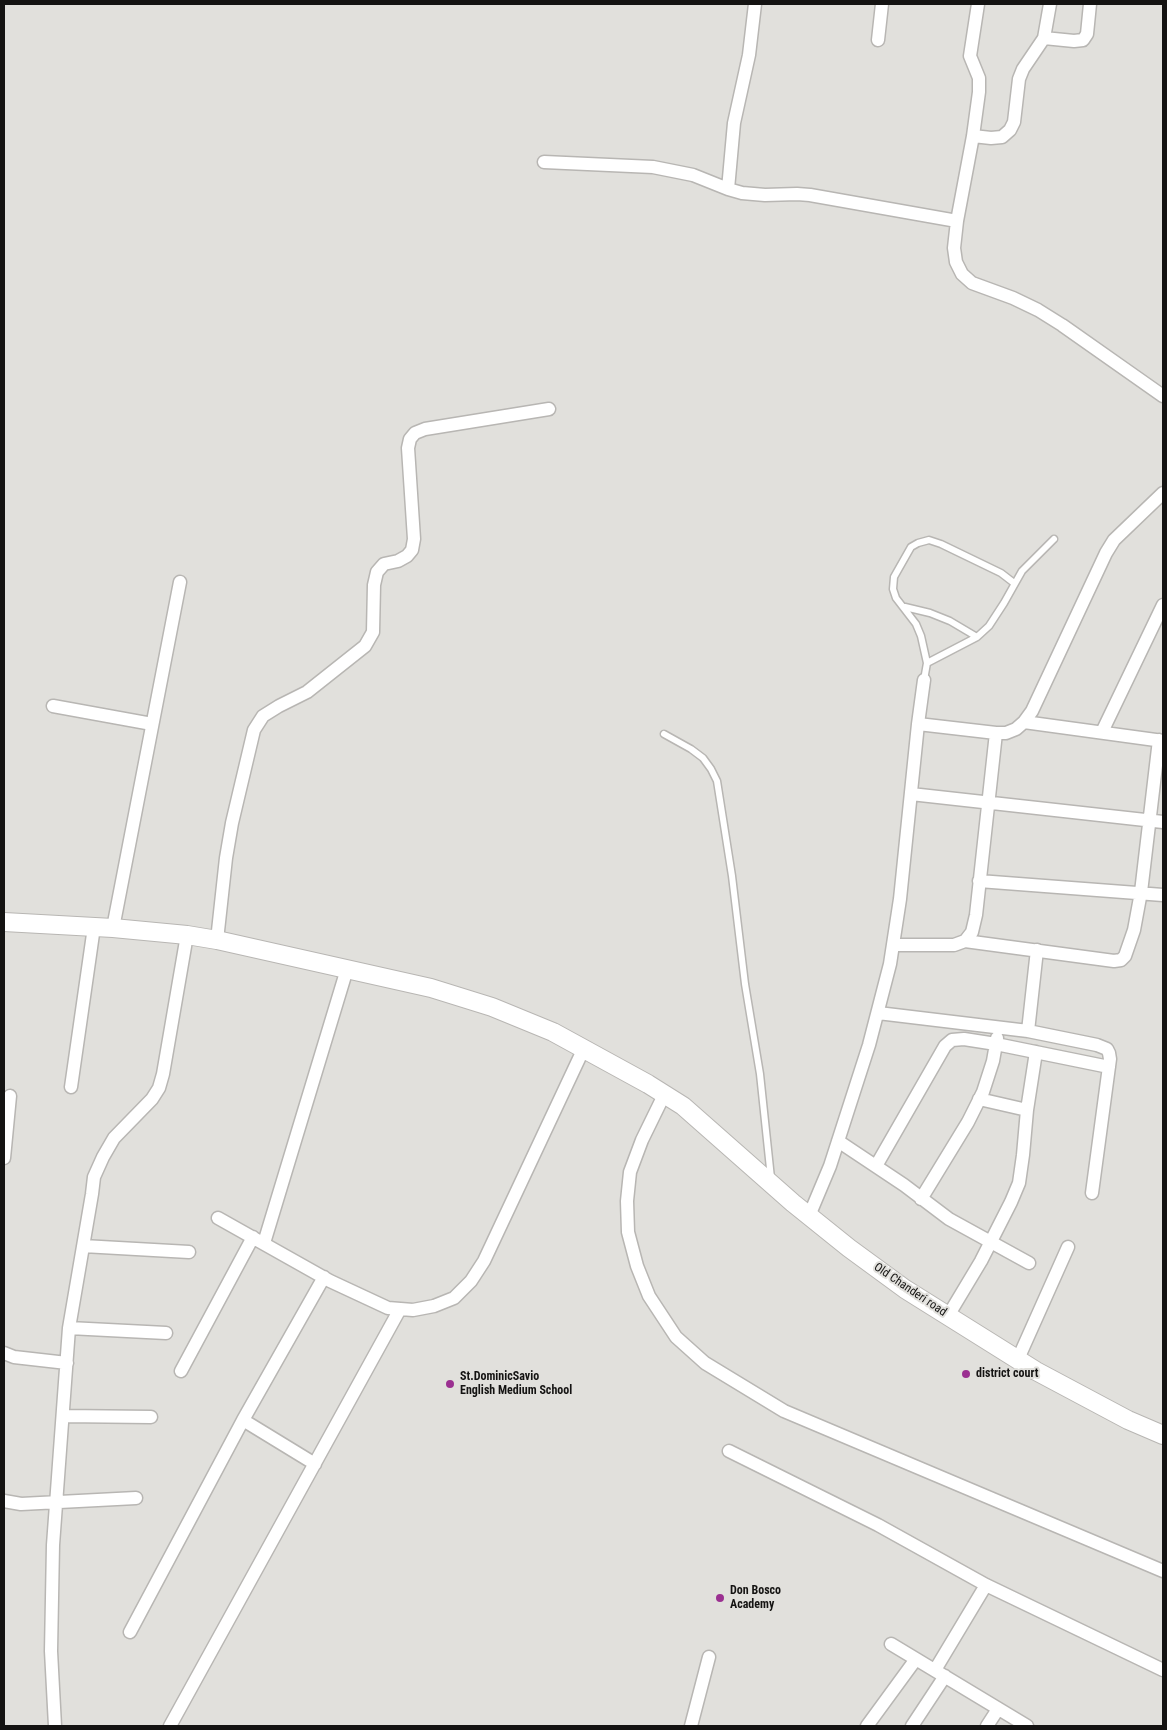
<!DOCTYPE html>
<html>
<head>
<meta charset="utf-8">
<style>
  body { margin:0 }
  #map { position:relative; width:1167px; height:1730px; overflow:hidden; background:#e1e0dc; font-family:"Roboto Condensed",sans-serif }
  canvas { display:block }
  .frame { position:absolute; inset:0; border:5px solid #141312; pointer-events:none }
</style>
</head>
<body>
<div id="map">
<canvas width="1167" height="1730"></canvas>
<div class="frame"></div>
</div>
<script>
const context = document.querySelector('canvas').getContext('2d');
context.lineJoin = 'round';
const toPath = rows => new Path2D(rows.map(r => 'M' + r).join(''));
function trace(path, color, width, dash) { context.strokeStyle = color; context.lineWidth = width; context.lineCap = dash ? 'butt' : 'round'; context.setLineDash(dash || []); context.stroke(path); }
function label(font, color, halo, rows, align = 'center') {
  context.font = font + ' "Roboto Condensed",sans-serif'; context.lineWidth = 4; context.setLineDash([]); context.textBaseline = 'middle'; context.strokeStyle = halo; context.fillStyle = color; for (const [text, x, y, turn = 0] of rows) {
    context.save(); context.translate(x, y); context.rotate((+turn || 0) * Math.PI / 180); context.textAlign = isNaN(turn) ? turn : align; if (halo) context.strokeText(text, 0, 0); context.fillText(text, 0, 0); context.restore();
  }
}
const lane = toPath([
  [905,607,930,613,950,621,977,637],
  [927,663,977,637,989,626,1004,603,1022,571,1054,539],
  [924,680,927,663,921,636,916,624,896,598,893,589,894,577,911,547,918,543,929,540,941,544,1001,573,1014,583],
  [664,734,691,749,703,758,711,769,717,781,732,876,745,984,760,1074,771,1178]
]);
const street = toPath([
  [978,4,970,56,979,78,979,92,973,136,957,221,954,248,956,262,962,274,972,283,1013,298,1038,310,1062,325,1163,396],
  [1044,38,1074,41,1083,40,1087,34,1090,4],
  [878,40,882,4],
  [973,136,991,138,1002,137,1010,130,1014,122,1019,79,1023,69,1044,38,1050,4],
  [544,162,653,167,693,175,728,189,742,193,765,195,797,194,810,195,957,221],
  [728,189,734,123,749,55,755,4],
  [53,706,152,724],
  [1024,722,1163,741],
  [918,724,996,733,1006,733,1016,729,1024,722,1032,711,1106,553,1114,540,1163,493],
  [1102,732,1163,605],
  [911,794,1163,822],
  [979,881,1163,895],
  [113,928,180,582],
  [217,940,226,858,232,823,254,730,263,716,279,706,307,692,365,646,373,632,374,585,377,572,384,564,398,561,407,556,412,550,414,539,408,448,410,439,415,433,425,429,549,409],
  [965,941,1114,961,1121,960,1125,956,1134,930,1141,892,1159,740],
  [893,945,954,945,965,941,972,932,976,915,996,733],
  [878,1013,1028,1031,1097,1045,1107,1049,1109,1053,1110,1059,1092,1193],
  [1028,1031,1037,950],
  [71,1087,94,927],
  [664,1095,642,1140,630,1172,627,1201,628,1232,637,1266,649,1296,676,1337,705,1363,784,1411,1163,1571],
  [979,1099,1027,1110],
  [838,1141,904,1185,949,1219,1029,1263],
  [4,1158,10,1096],
  [876,1166,945,1046,952,1040,964,1039,996,1044,1109,1067],
  [921,1199,968,1122,983,1092,993,1061,997,1038],
  [809,1216,830,1166,869,1045,890,964,900,899,918,724,924,680],
  [218,1218,330,1281,388,1308,413,1310,434,1306,454,1298,471,1281,484,1261,584,1048],
  [264,1243,347,969],
  [83,1246,189,1252],
  [948,1316,981,1261,1011,1202,1019,1183,1023,1155,1027,1110,1036,1052],
  [69,1328,166,1333],
  [4,1353,14,1357,67,1363],
  [1018,1359,1068,1247],
  [181,1371,253,1237],
  [63,1416,151,1417],
  [243,1420,315,1464],
  [729,1451,878,1525,986,1585,1163,1670],
  [4,1501,21,1504,136,1498],
  [130,1632,243,1420,324,1277],
  [891,1644,1027,1726],
  [935,1670,986,1585],
  [55,1726,51,1651,53,1545,69,1328,92,1194,94,1177,103,1157,114,1138,152,1099,159,1088,163,1074,187,935],
  [170,1726,400,1309],
  [691,1726,709,1657],
  [867,1726,916,1659],
  [912,1726,945,1676],
  [987,1726,998,1709]
]);
const secondary = toPath([
  [4,922,113,928,187,935,217,940,431,988,492,1007,553,1032,648,1084,683,1106,793,1203,849,1248,905,1289,1036,1371,1128,1420,1163,1435]
]);
trace(lane, '#b8b6b3', 9);
trace(street, '#b8b6b3', 15);
trace(secondary, '#b8b6b3', 20);
trace(lane, '#fff', 6);
trace(street, '#fff', 12);
trace(secondary, '#fff', 18);
for (const [x, y, r, color] of [
  [966,1374,5,"#9b3091"],
  [450,1384,5,"#9b3091"],
  [720,1598,5,"#9b3091"]
]) { const dot = new Path2D(); dot.arc(x, y, r, 0, 2 * Math.PI); context.fillStyle = color; context.fill(dot); trace(dot, '#e1e0dc', 2); }
label('12px', '#141312', '#e1e0dc', [
  ["Old Chanderi road",910,1290,34]
]);
label('bold 12px', '#141312', '#e1e0dc', [
  ["district court",976,1374],
  ["St.DominicSavio",460,1377],
  ["English Medium School",460,1391],
  ["Don Bosco",730,1591],
  ["Academy",730,1605]
], 'left');
</script>
</body>
</html>
